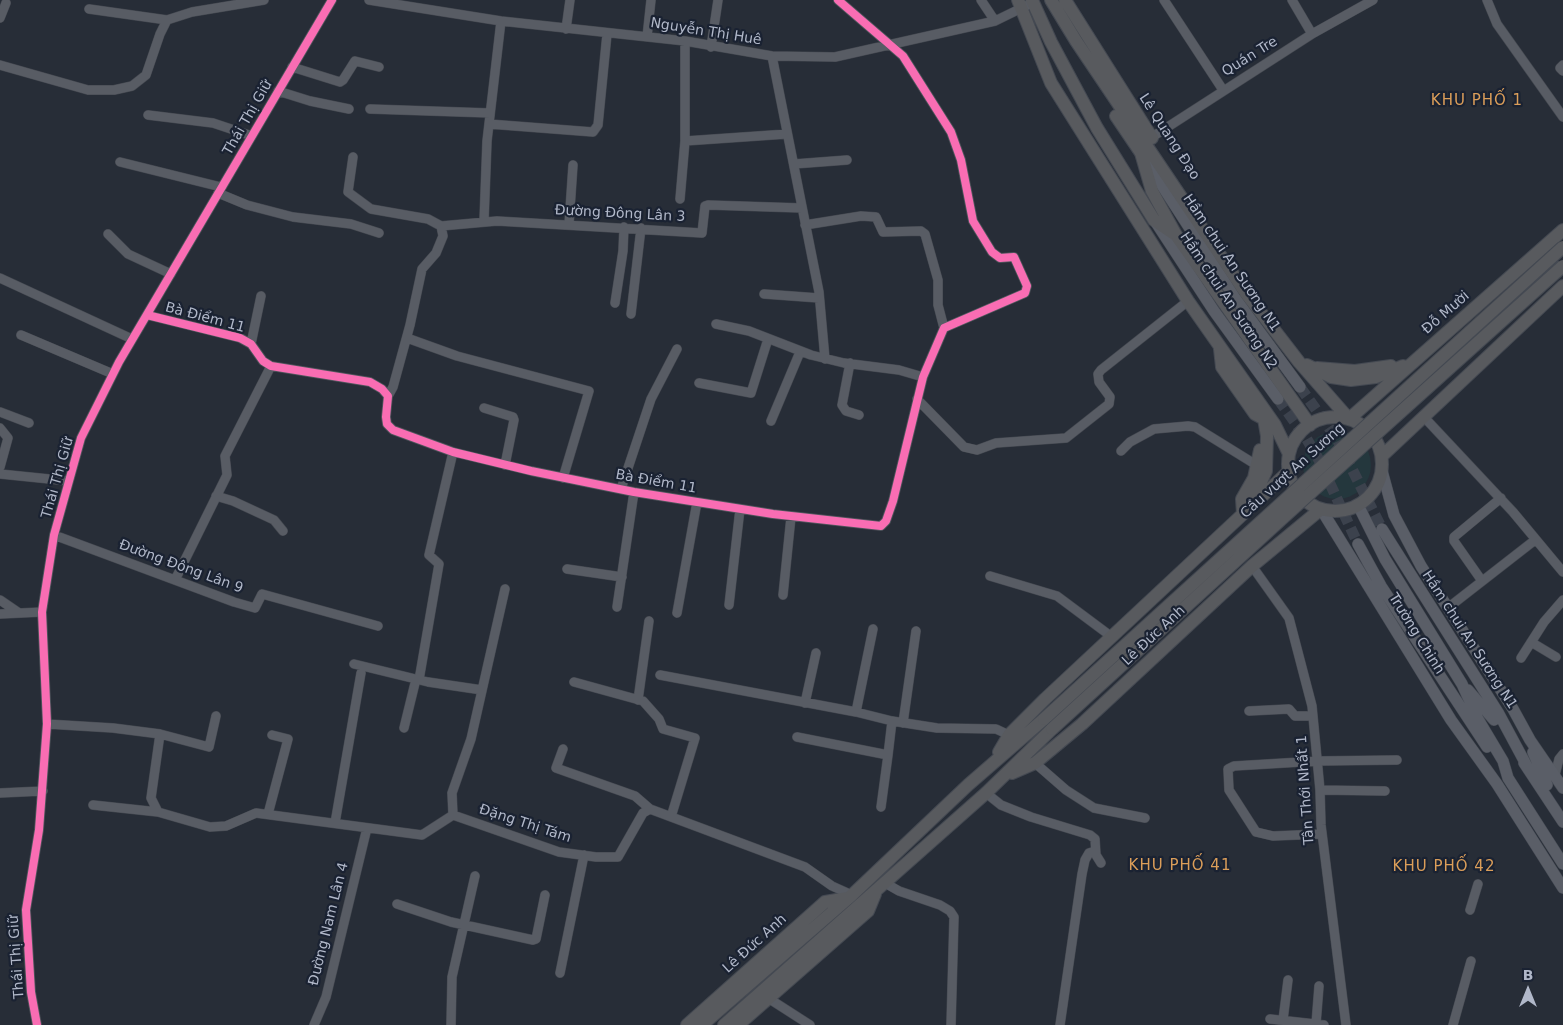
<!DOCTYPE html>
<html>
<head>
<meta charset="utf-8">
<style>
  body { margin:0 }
  #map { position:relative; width:1563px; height:1025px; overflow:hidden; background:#272d37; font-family:"DejaVu Sans",sans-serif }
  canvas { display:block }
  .north { position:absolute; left:1503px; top:965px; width:50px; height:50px; -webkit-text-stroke:4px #1a2232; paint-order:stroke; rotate:0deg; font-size:14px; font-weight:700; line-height:20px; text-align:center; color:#b1b8c9 }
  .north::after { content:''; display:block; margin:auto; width:18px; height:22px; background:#b1b8c9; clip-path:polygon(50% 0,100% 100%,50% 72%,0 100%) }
</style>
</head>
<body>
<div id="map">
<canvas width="1563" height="1025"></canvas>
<div class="north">B</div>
</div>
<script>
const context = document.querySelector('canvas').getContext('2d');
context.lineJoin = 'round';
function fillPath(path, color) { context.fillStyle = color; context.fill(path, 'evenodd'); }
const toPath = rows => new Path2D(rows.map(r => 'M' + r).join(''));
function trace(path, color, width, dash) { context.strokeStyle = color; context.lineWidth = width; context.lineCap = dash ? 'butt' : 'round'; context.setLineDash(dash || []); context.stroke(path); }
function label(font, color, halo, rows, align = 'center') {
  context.font = font + ' "DejaVu Sans",sans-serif'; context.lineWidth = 4.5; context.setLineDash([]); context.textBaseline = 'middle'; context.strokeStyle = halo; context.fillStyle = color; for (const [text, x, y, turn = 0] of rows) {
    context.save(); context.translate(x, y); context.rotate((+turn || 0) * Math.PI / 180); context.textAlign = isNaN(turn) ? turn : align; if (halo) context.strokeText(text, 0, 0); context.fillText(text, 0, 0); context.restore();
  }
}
fillPath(toPath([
  '1303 465a34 34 0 1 1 68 0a34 34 0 1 1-68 0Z'
]), '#24373d');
trace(toPath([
  [1300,387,1337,439,1382,529],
  [1278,399,1305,436,1319,460,1358,544]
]), '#3c424d', 11, [11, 5.5]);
const minor = toPath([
  [369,0,501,21,685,41,772,56,835,57,995,21,1034,2],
  [981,0,995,21],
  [1164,0,1223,90],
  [1292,0,1312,34],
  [1487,0,1497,24,1563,117],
  [89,9,167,20],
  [0,18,6,3],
  [566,29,570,0],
  [647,37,651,0],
  [711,47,718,0],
  [772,56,819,292,825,359],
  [0,65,88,90,114,90,132,86,146,75,160,34,167,20,192,12,264,0],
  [1563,65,1560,68,1563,71],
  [292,67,340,82,343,80,355,61,379,67],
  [278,91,310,101,349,109],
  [370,109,490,113],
  [148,115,213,123,252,136],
  [489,124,593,132,598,125,607,34],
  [1149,139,1312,34,1373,0],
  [685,141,685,41],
  [353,157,348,192,371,209,428,219,441,226,443,236,436,253,422,269,410,325,393,387,388,396],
  [120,162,221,187],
  [794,164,847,160],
  [218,193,247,205,293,217,351,224,379,233],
  [680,199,685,141,787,134],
  [484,221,487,141,501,21],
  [569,224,573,165],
  [805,225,861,216,876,217,883,232,921,231,925,234,938,280,938,305,944,328],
  [441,226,497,221,702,233,705,206,708,205,802,208],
  [108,234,128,254,171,274],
  [0,278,132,339],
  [764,294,819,298],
  [615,303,623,251,624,227],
  [631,314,641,228],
  [147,315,240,338,251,344,263,361,271,366,370,382,382,389,388,396,386,417,387,424,393,430,453,452,531,471,634,492,773,514,881,526,886,521,893,501,923,377,944,328,1025,293,1027,286,1014,257,1000,258,992,252,973,221,961,160,951,132,903,56,838,0],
  [716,324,749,331,811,355,844,363,899,370,923,377],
  [21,335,113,374],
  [407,338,457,356,589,391,563,478],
  [251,344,261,296],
  [850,363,842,405,846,411,859,415],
  [699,383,751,393,768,339],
  [917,399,964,447,977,450,996,443,1066,438,1109,404,1110,397,1099,382,1098,374,1101,370,1188,301],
  [484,408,513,417,514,420,505,465],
  [0,412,29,423],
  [1423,416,1513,512,1563,572],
  [771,421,800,352],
  [0,428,8,438,0,467],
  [1121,451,1130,442,1154,429,1188,426,1195,427,1258,466],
  [0,474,69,481],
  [621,489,651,399,677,349],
  [216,496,233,501,274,520,283,531],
  [54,535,234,602,255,608,262,594,378,626],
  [1252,566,1289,618,1312,706,1320,790,1321,825,1346,1025],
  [567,569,622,577],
  [990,576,1057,596,1112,637],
  [175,580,227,475,225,456,271,366],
  [1482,581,1454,541,1454,537,1501,498],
  [783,595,791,517],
  [0,600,19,613],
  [729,605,740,509],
  [617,607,634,492],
  [1449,607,1535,540],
  [677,613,697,502],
  [0,614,42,612],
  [1531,642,1556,657],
  [1521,658,1544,622,1563,600],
  [354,664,428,682,482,690],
  [660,675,856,712,892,721,937,728,996,729,1009,735],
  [419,680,439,564,429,555,453,452],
  [574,682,643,701,659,719,663,729,695,738,671,817],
  [638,700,649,621],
  [805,703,816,653],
  [1249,711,1289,709,1295,716,1313,716],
  [856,712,873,629],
  [903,723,916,631],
  [47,724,113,728,160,734,209,747,216,716],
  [404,728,416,679],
  [797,737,888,755,892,721],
  [563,749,556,768,635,796,650,809],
  [1035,763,1066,790,1094,808,1145,818],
  [1555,775,1559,759,1563,754],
  [1320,790,1385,791],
  [0,793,43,791],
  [986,793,1001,805,1031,817,1090,835,1095,839,1096,855,1101,863],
  [93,805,158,812,210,827,226,826,256,813,422,835,453,815,559,852,596,857,618,857,643,813,650,809,805,867,832,886,852,895],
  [881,807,888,755],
  [158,812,151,798,160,734],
  [268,814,288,739,272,735],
  [453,815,452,793,471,739,505,589],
  [335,823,361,673],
  [1322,834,1273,836,1256,832,1229,790,1228,769,1234,766,1318,761,1397,760],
  [885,883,899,891,940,905,950,911,954,917,951,1025],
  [397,904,451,922,533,940,536,939,545,895],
  [1470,910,1478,884],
  [560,973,584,855],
  [768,998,810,1025],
  [1270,1019,1324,1025],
  [1283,1020,1288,980],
  [1316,1024,1319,986],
  [37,1025,31,992,26,910,39,830,47,724,42,612,54,535,81,438,119,362,332,0],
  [314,1025,326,997,367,828],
  [451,1025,452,977,475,876],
  [1060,1025,1082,874,1085,860,1089,853,1095,851],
  [1453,1025,1471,961]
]);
const major = toPath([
  [1146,161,1235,298,1300,387],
  [1155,221,1214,311,1278,399],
  [1382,471,1394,515,1421,566,1513,709,1530,740,1563,788],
  [1358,505,1385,559,1462,684,1478,719,1503,761,1508,778,1563,864],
  [1321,509,1451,720,1497,784,1563,888],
  [1382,529,1499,714,1528,768],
  [1358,544,1381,586,1487,747],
  [1468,690,1494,720],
  [1533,752,1547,785],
  [1524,763,1563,822]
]);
const highway = toPath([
  [1018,0,1051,83,1188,301,1275,425,1289,454],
  [1032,0,1051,42,1097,128,1154,220,1173,233],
  [1051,0,1076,41,1245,292,1299,362,1349,419],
  [1065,0,1152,138],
  [1116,116,1141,153,1152,191,1176,235,1310,425],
  [1220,349,1222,367,1255,414,1270,422],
  [1307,365,1331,377,1351,380,1376,377,1403,366],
  [1317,368,1355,371,1391,366],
  '1288 464a47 47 0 1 1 94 0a47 47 0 1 1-94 0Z',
  [1349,419,1563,230],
  [1382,456,1563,286],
  [1254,497,1266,471,1267,436,1263,413],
  [1243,514,1242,499,1254,478,1260,450],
  [999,752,1009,735,1045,699,1289,471],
  [1012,773,1035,763,1082,724,1252,566,1321,509],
  [687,1025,825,902,848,898],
  [702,1025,852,895,968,785,1044,719],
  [724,1025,986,793,1052,729],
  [738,1025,868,911,875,894]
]);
trace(minor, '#444850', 10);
trace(major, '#454a53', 12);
trace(highway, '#444952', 14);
trace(minor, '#585c64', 9);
trace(major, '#5a5e67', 11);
trace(highway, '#585a5e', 12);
const highwayBridge = toPath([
  [1044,719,1563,247],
  [1052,729,1286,515,1563,266]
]);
trace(highwayBridge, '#444952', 14, []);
trace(highwayBridge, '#585a5e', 12);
trace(toPath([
  [147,315,240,338,251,344,263,361,271,366,370,382,382,389,388,396,386,417,387,424,393,430,453,452,531,471,634,492,773,514,881,526,886,521,893,501,923,377,944,328,1025,293,1027,286,1014,257,1000,258,992,252,973,221,961,160,951,132,903,56,838,0],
  [37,1025,31,992,26,910,39,830,47,724,42,612,54,535,81,438,119,362,332,0]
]), '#f96db3', 8);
label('14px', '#b1b8c9', '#1a2232', [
  ["Nguyễn Thị Huê",706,32,9],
  ["Quán Tre",1250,57,-32],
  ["Thái Thị Giữ",248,118,-60],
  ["Lê Quang Đạo",1169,137,57],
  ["Đường Đông Lân 3",620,214,3],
  ["Hầm chui An Sương N1",1231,263,56],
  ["Hầm chui An Sương N2",1228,301,56],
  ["Đỗ Mười",1446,313,-41],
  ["Bà Điểm 11",205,318,15],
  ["Cầu vượt An Sương",1293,471,-42],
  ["Thái Thị Giữ",58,478,-74],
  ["Bà Điểm 11",656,482,10],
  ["Đường Đông Lân 9",181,567,20],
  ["Trường Chinh",1416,634,58],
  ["Lê Đức Anh",1154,636,-43],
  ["Hầm chui An Sương N1",1469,640,57],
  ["Tân Thới Nhất 1",1306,790,-94],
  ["Đặng Thị Tám",525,824,18],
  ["Đường Nam Lân 4",329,924,-76],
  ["Lê Đức Anh",755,944,-42],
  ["Thái Thị Giữ",17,957,-94]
]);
context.letterSpacing = '1px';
label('15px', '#db9e59', '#1a2232', [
  ["KHU PHỐ 1",1477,101],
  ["KHU PHỐ 41",1180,866],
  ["KHU PHỐ 42",1444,867]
]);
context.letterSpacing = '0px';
</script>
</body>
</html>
